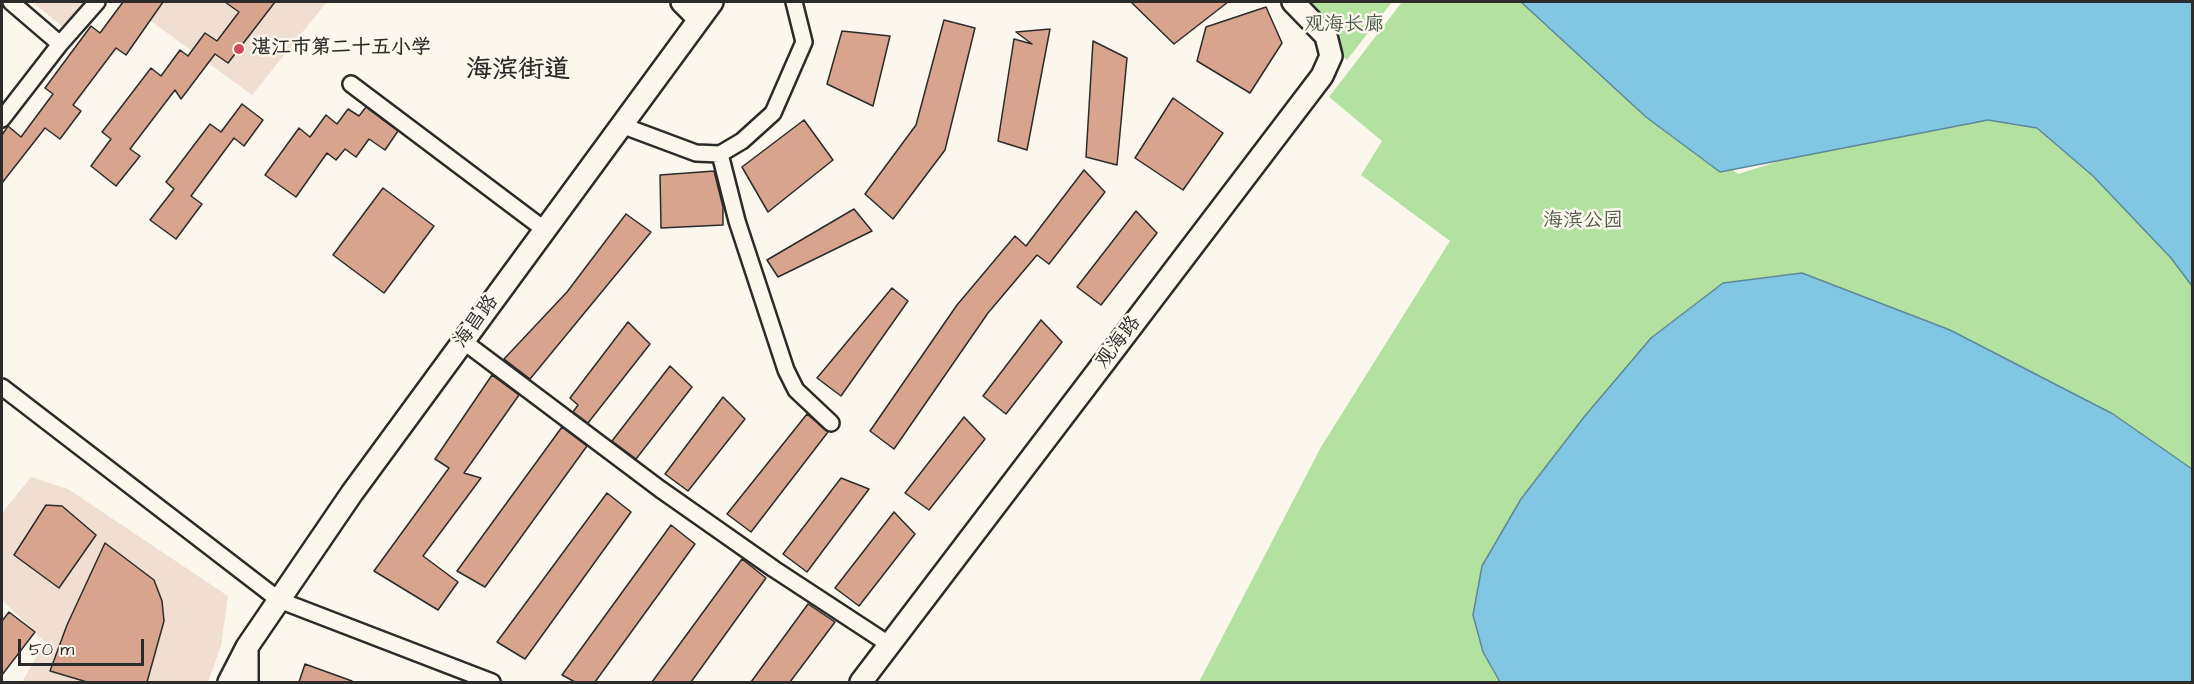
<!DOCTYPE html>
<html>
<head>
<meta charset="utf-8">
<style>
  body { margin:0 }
  #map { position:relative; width:2194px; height:684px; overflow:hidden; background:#fbf7ec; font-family:"Architects Daughter",sans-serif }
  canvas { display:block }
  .frame { position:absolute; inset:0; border:3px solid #2b2b2b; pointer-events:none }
  .scale { position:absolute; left:18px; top:639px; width:126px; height:27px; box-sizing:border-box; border:3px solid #2b2b2b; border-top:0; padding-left:8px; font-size:18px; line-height:21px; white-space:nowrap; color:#2b2b2b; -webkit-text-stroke:4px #fbf7ec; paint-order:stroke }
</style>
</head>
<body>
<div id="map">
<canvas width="2194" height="684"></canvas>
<div class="frame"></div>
<div class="scale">50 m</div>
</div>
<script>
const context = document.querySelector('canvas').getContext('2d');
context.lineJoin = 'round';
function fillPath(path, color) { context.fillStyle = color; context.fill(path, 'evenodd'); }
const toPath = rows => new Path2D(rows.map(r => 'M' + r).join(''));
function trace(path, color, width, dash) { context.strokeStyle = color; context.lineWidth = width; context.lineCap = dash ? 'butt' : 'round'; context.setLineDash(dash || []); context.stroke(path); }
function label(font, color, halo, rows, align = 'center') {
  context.font = font + ' "Architects Daughter","LXGW WenKai TC",sans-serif'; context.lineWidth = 5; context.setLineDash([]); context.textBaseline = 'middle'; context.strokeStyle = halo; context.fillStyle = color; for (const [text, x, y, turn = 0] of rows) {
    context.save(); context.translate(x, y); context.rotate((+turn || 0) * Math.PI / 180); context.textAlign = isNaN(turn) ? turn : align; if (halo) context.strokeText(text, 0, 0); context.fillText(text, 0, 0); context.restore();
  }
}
fillPath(toPath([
  [32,2,84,2,63,27],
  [125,2,325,2,326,3,252,95],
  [31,477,68,489,228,596,221,646,208,682,22,682,45,642,2,600,2,513]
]), '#f0ded0');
fillPath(toPath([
  [1286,2,1392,2,1347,60,1319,36],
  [1402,2,1527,2,1738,174,1839,142,1980,108,2055,130,2192,265,2192,469,2113,414,1950,330,1521,499,1482,566,1473,616,1483,652,1500,682,1199,682,1321,447,1450,241,1361,175,1382,141,1329,97]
]), '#b3e2a0');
const water = toPath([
  [1521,2,2192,2,2192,286,2171,258,2093,176,2037,128,1988,120,1720,172,1646,117,1521,2],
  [1802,273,1950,330,2113,414,2192,469,2192,682,1500,682,1483,652,1473,615,1482,566,1521,499,1584,417,1651,338,1723,283,1802,273]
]);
fillPath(water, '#81c6e2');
trace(water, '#5f8899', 1.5);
const building = toPath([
  [123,2,163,2,126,55,116,48,73,105,81,111,60,139,45,128,2,183,2,135,8,126,21,137,53,94,45,88,91,26,100,33,123,2],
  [225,2,275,2,228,63,215,54,181,99,175,90,130,149,140,156,116,186,91,166,111,139,102,132,151,68,161,76,180,50,188,56,205,33,217,41,239,12,225,2],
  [1131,2,1228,2,1174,44,1131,2],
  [1266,7,1282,43,1250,93,1197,61,1206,27,1266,7],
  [944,20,975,28,945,150,893,219,865,194,916,125,944,20],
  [1050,29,1027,150,998,141,1014,39,1032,44,1016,32,1050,29],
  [842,31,890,36,873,106,827,84,842,31],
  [1093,41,1127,58,1117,165,1086,157,1093,41],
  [1173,98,1223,133,1183,190,1135,158,1173,98],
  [242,104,263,120,244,146,234,138,191,196,202,204,176,239,150,220,174,189,166,182,210,124,221,132,242,104],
  [366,107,398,131,385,150,369,139,356,157,345,149,336,160,327,153,296,197,265,175,299,128,310,137,326,115,337,124,348,109,359,116,366,107],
  [804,120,833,160,768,212,742,167,804,120],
  [1084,170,1105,192,1049,264,1037,255,988,313,894,449,870,431,957,305,1015,236,1026,246,1084,170],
  [714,171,723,207,723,225,661,228,660,175,714,171],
  [383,188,434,226,384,293,333,255,383,188],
  [854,209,872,231,778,277,767,260,854,209],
  [1136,211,1157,233,1101,305,1077,287,1136,211],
  [626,214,651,232,530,379,504,359,567,292,626,214],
  [892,288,908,301,841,396,817,378,892,288],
  [1041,320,1062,342,1006,414,983,396,1041,320],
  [628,322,650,344,588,423,573,412,578,405,570,398,628,322],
  [670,366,692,387,636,459,612,441,670,366],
  [492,375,519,395,464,473,481,478,423,556,458,582,438,610,374,571,449,468,435,459,492,375],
  [723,397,745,419,688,491,665,474,723,397],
  [807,414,828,432,751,532,727,514,807,414],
  [964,417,985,439,929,510,905,493,964,417],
  [562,427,587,446,485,587,457,571,562,427],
  [841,478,869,489,807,572,783,554,841,478],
  [607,493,631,512,525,659,497,642,607,493],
  [46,505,62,506,96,535,59,588,14,555,46,505],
  [894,512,915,534,859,606,835,588,894,512],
  [671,525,695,544,595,682,575,682,562,675,671,525],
  [105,543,154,580,162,601,164,621,147,682,87,682,50,671,67,625,105,543],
  [742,559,766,578,691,682,652,682,742,559],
  [808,604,835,622,790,682,751,682,808,604],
  [9,612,35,632,2,675,2,621,9,612],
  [305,664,352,681,352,682,299,682,305,664]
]);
fillPath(building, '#d8a48d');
trace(building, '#2b2b2b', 1.5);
const street = toPath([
  [60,44,97,2],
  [351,84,545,230],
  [2,119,60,44,11,2],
  [621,125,696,153,720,154,742,141,773,113,804,42,794,2],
  [720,154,737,221,786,370,796,390,831,423],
  [463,341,660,489,774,569,890,645],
  [2,387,279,600,492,682]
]);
const secondary = toPath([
  [682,2,699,19],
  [247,648,247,682],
  [229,682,247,647,352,493,712,2],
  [861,682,1322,76,1331,56,1326,36,1293,2]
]);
trace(street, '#2b2b2b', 20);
trace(secondary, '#2b2b2b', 26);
trace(street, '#fbf7ec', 15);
trace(secondary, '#fbf7ec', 21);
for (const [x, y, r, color] of [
  [239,49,6,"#d1495b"]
]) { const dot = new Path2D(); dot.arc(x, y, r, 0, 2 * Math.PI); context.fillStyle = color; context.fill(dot); trace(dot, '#fbf7ec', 2); }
label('20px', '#4d5948', '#fbf7ec', [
  ["观海长廊",1344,26],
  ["海滨公园",1583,222]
]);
label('bold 20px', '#2b2b2b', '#fbf7ec', [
  ["湛江市第二十五小学",251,49]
], 'left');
label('20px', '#2b2b2b', '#fbf7ec', [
  ["海昌路",477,322,-54],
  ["观海路",1119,343,-53]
]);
label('bold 26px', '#2b2b2b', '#fbf7ec', [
  ["海滨街道",518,72]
]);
</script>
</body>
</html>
